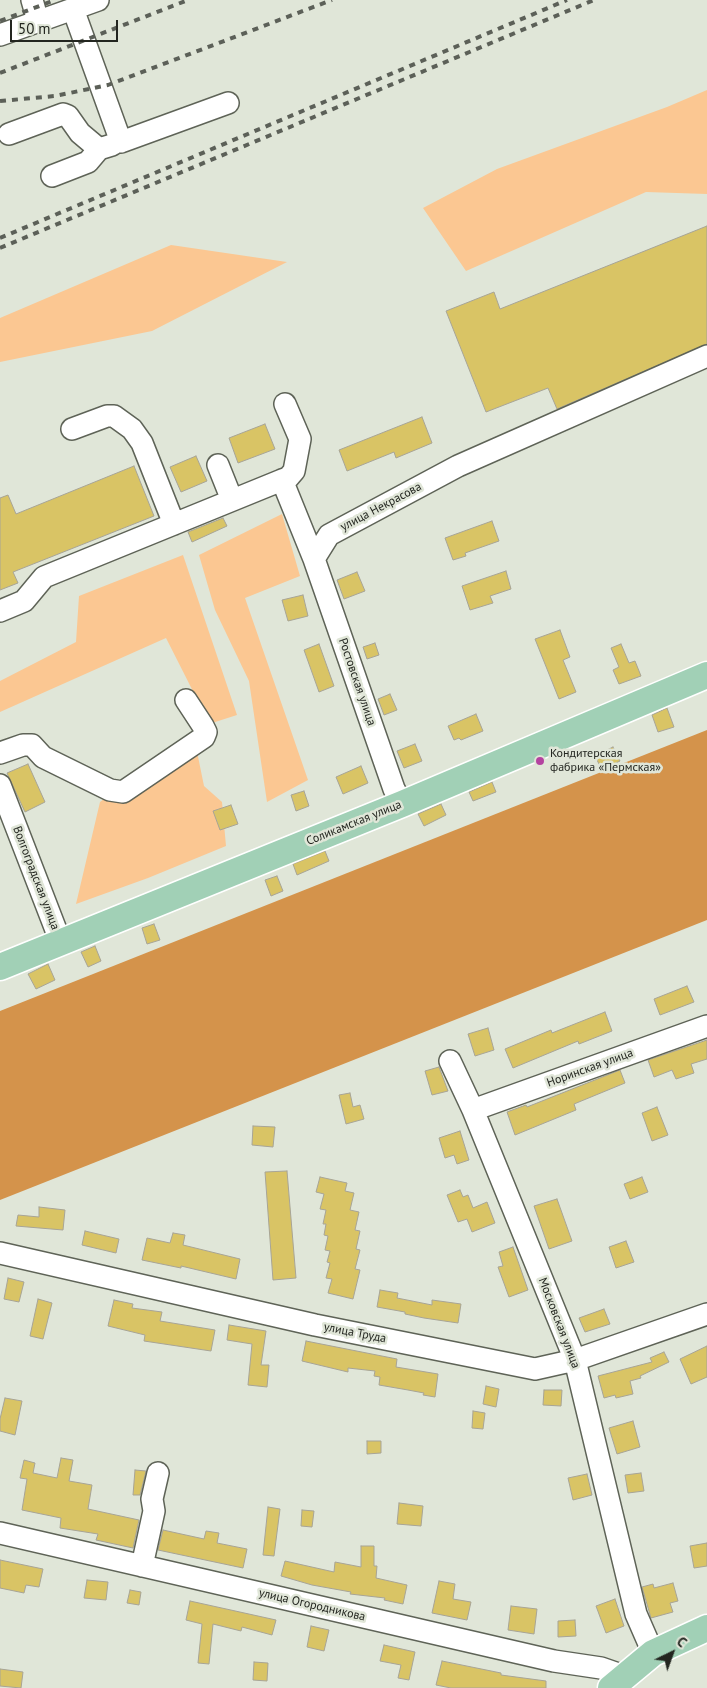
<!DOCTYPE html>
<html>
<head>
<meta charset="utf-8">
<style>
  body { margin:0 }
  #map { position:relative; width:707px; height:1688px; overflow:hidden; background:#e0e6d8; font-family:"PT Sans",sans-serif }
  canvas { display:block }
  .north { position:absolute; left:647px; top:1628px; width:50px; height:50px; -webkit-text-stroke:4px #e0e6d8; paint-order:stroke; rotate:42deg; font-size:14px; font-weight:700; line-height:20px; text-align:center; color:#232620 }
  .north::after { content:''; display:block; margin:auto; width:18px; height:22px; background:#232620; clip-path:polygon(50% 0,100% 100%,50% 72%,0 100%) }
  .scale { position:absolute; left:10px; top:20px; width:108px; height:22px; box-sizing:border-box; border:2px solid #232620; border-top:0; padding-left:6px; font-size:15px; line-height:18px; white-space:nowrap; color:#232620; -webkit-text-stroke:4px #e0e6d8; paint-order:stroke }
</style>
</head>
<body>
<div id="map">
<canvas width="707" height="1688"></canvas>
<div class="north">С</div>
<div class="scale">50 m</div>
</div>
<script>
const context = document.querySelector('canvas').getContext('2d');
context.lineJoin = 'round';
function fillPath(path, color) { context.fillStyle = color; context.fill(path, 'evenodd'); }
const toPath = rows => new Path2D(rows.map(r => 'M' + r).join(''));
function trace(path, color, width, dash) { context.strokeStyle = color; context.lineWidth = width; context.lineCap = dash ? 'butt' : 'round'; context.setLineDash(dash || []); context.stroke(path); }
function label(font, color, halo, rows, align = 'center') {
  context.font = font + ' "PT Sans",sans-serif'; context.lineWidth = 5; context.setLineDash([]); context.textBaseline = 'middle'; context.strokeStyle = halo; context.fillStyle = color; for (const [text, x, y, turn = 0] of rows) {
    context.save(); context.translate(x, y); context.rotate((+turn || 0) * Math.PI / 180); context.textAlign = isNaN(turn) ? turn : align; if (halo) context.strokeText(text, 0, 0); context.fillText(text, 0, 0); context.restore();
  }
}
fillPath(toPath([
  [707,90,707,194,646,192,466,271,423,208,497,169,667,107],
  [171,245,287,262,152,331,0,362,0,318],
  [282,514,300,576,245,598,308,780,267,802,249,681,215,610,199,555],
  [183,555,237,715,212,723,202,709,166,638,0,712,0,681,76,642,79,596],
  [193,732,204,786,222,802,226,846,148,878,76,904,100,802]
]), '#fbc792');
fillPath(toPath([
  [707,730,707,920,0,1200,0,1011]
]), '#d4934b');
const building = toPath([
  [707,226,707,344,557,409,548,388,486,412,446,311,494,292,500,309,707,226],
  [422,417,432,443,396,458,394,452,347,471,339,450,422,417],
  [265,424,275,449,238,463,229,438,265,424],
  [196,456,207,481,181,492,170,467,196,456],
  [134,466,154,516,13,572,18,583,0,590,0,498,8,495,16,514,134,466],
  [223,518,227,526,192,542,188,532,223,518],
  [492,521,499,541,465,553,466,556,453,560,445,538,492,521],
  [506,571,511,589,490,596,493,603,470,610,462,586,506,571],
  [357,572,365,591,344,599,337,580,357,572],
  [303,595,308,616,288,621,282,600,303,595],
  [560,630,570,657,563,660,576,692,559,699,535,639,560,630],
  [375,643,379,655,367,659,363,647,375,643],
  [319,644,334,686,319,692,304,650,319,644],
  [621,644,629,663,635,661,641,676,619,684,613,670,619,667,611,648,621,644],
  [390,694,397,710,384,715,378,699,390,694],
  [667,708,674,727,658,732,652,715,667,708],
  [476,714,483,731,461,740,459,738,454,740,448,726,476,714],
  [415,744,422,761,404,768,397,751,415,744],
  [613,747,620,761,602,770,595,756,613,747],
  [28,764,45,802,25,812,7,773,28,764],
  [361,766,368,783,343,794,336,777,361,766],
  [492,782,496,792,473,801,469,792,492,782],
  [304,791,309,806,296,811,291,795,304,791],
  [441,804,446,815,424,826,418,814,441,804],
  [231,805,238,824,220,830,213,811,231,805],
  [325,851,329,861,297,875,293,864,325,851],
  [277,876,283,891,271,896,265,880,277,876],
  [154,924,160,940,147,944,142,928,154,924],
  [95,946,101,961,88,967,81,952,95,946],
  [48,964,55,980,36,989,28,974,48,964],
  [687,986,694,1002,660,1015,654,999,687,986],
  [605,1012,612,1031,579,1044,578,1041,513,1068,505,1049,551,1030,552,1033,605,1012],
  [488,1028,494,1050,475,1056,468,1034,488,1028],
  [707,1040,707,1059,691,1064,694,1073,676,1079,672,1070,654,1077,648,1060,707,1040],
  [439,1067,448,1091,432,1095,425,1071,439,1067],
  [620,1070,625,1083,574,1104,576,1110,515,1135,507,1112,526,1105,527,1107,620,1070],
  [350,1093,353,1107,360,1105,364,1119,346,1124,339,1095,350,1093],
  [657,1107,668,1135,652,1141,642,1113,657,1107],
  [253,1126,275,1127,273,1147,252,1145,253,1126],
  [460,1131,469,1160,457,1164,454,1155,445,1158,439,1138,460,1131],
  [287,1171,296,1278,273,1280,265,1172,287,1171],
  [320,1177,347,1183,345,1191,354,1193,350,1210,359,1212,355,1230,360,1231,356,1249,360,1250,355,1269,360,1270,353,1299,328,1293,332,1279,326,1278,330,1263,327,1262,330,1251,325,1250,328,1236,324,1235,326,1224,323,1224,326,1210,320,1209,324,1194,316,1192,320,1177],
  [642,1177,648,1192,630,1199,624,1184,642,1177],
  [460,1190,463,1197,468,1195,473,1208,487,1202,495,1223,472,1232,467,1219,458,1222,447,1195,460,1190],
  [557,1199,572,1241,549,1249,534,1206,557,1199],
  [39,1207,65,1210,63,1230,16,1226,18,1215,39,1217,39,1207],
  [85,1231,119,1239,116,1253,82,1245,85,1231],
  [173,1233,185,1235,183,1245,240,1259,236,1279,181,1266,181,1268,142,1260,147,1238,170,1243,173,1233],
  [626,1241,634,1262,616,1268,609,1247,626,1241],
  [513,1247,528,1290,509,1297,498,1267,503,1266,499,1252,513,1247],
  [8,1278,24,1282,19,1302,4,1299,8,1278],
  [380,1290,398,1293,397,1298,432,1305,432,1300,461,1304,458,1323,424,1318,405,1314,405,1312,377,1307,380,1290],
  [38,1299,52,1303,43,1339,30,1336,38,1299],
  [114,1300,133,1304,132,1308,162,1312,160,1321,215,1330,211,1351,144,1341,145,1335,108,1326,114,1300],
  [604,1309,610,1324,585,1332,579,1318,604,1309],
  [229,1325,266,1331,261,1365,269,1365,267,1387,248,1385,252,1344,227,1340,229,1325],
  [306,1341,397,1359,396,1367,438,1374,435,1397,423,1395,424,1393,408,1390,379,1385,380,1377,374,1376,375,1371,348,1368,348,1372,302,1361,306,1341],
  [707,1346,707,1377,691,1384,680,1359,707,1346],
  [664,1352,669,1362,640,1376,641,1378,630,1381,633,1394,616,1398,615,1395,604,1398,598,1376,652,1362,650,1358,664,1352],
  [486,1386,499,1389,496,1407,483,1404,486,1386],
  [544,1390,562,1390,561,1406,543,1405,544,1390],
  [5,1398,22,1401,15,1435,0,1431,0,1419,5,1398],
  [473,1411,485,1413,483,1429,472,1428,473,1411],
  [633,1421,640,1447,617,1454,609,1428,633,1421],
  [367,1441,381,1441,381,1453,367,1454,367,1441],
  [61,1458,73,1460,69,1481,92,1485,88,1509,139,1520,133,1548,96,1540,98,1534,60,1528,61,1518,22,1510,27,1479,20,1478,24,1460,35,1463,33,1473,57,1478,61,1458],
  [135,1470,146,1471,140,1495,133,1495,135,1470],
  [641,1473,644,1491,628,1493,625,1475,641,1473],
  [587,1474,592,1495,573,1500,568,1478,587,1474],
  [399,1503,423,1506,421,1526,397,1524,399,1503],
  [268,1507,280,1509,274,1556,263,1555,268,1507],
  [302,1510,314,1511,312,1527,301,1526,302,1510],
  [163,1530,204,1539,206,1531,219,1533,217,1543,247,1549,243,1568,158,1550,163,1530],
  [707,1543,707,1566,694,1568,690,1546,707,1543],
  [361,1546,374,1546,374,1566,377,1566,376,1578,407,1585,403,1604,384,1600,385,1598,350,1594,351,1592,312,1585,281,1576,285,1561,334,1572,335,1562,361,1567,361,1546],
  [0,1560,43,1569,39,1587,26,1585,24,1593,0,1588,0,1560],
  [87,1580,108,1582,106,1600,84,1598,87,1580],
  [439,1581,455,1584,453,1599,471,1602,467,1620,432,1613,439,1581],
  [673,1583,678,1601,670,1603,673,1612,651,1618,642,1587,653,1584,654,1588,673,1583],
  [130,1590,141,1592,139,1605,127,1603,130,1590],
  [615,1599,624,1626,606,1633,596,1606,615,1599],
  [190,1601,276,1620,272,1635,242,1627,241,1631,213,1624,209,1664,198,1663,202,1624,186,1620,190,1601],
  [511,1606,537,1609,534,1634,508,1630,511,1606],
  [575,1620,576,1636,558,1637,558,1621,575,1620],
  [311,1626,329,1630,324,1651,307,1647,311,1626],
  [384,1645,415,1652,409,1680,398,1678,401,1665,380,1661,384,1645],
  [442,1661,501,1673,501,1675,546,1681,546,1688,451,1688,436,1685,442,1661],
  [254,1662,268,1663,267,1681,253,1680,254,1662],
  [0,1669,23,1672,21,1688,0,1686,0,1669]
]);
fillPath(building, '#d9c465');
trace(building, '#a7a496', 1);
const minor = toPath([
  [32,0,38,21],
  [73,9,121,142,228,103],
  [0,35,98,0],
  [9,134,63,114,68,116,80,133,99,149],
  [52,176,88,162,99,149,112,145],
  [72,429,107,416,114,416,132,429,142,443,174,524],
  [218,465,232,500],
  [282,480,288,478,294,471,300,439,285,404],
  [314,559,329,535,458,466,707,356],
  [0,611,24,601,44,577,282,480,314,559,394,789,402,804],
  [0,753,23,745,32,745,43,757,110,790,123,792,204,737,206,732,203,726,186,700],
  [0,785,61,943],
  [450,1061,473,1110,575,1360,636,1614,653,1653],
  [473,1110,707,1026],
  [0,1253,315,1325,535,1369,575,1360,707,1314],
  [0,1533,554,1661,601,1668,624,1676],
  [142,1566,154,1511,152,1499,158,1473]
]);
const major = toPath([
  [0,967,402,804,707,675],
  [611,1688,653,1653,707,1628]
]);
trace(minor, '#5e6357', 24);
trace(major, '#fff', 29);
trace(minor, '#fff', 21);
trace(major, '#a1d0b6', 26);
trace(toPath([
  [0,21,55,0],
  [0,73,188,0],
  [0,101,55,96,108,85,332,0],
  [0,238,567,0],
  [0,248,594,0]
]), '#5c6058', 4, [6, 6]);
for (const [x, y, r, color] of [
  [540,761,5,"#b443a0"]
]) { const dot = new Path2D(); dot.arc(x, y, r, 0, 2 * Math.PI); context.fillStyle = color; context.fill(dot); trace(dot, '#e0e6d8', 2); }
label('12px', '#232620', '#e0e6d8', [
  ["улица Некрасова",381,507,-28],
  ["Ростовская улица",357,682,71],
  ["Соликамская улица",354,823,-22],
  ["Волгоградская улица",36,878,69],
  ["Норинская улица",590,1068,-20],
  ["Московская улица",559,1323,69],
  ["улица Труда",355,1333,11],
  ["улица Огородникова",312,1605,13]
]);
label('12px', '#232620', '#e0e6d8', [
  ["Кондитерская",550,754],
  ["фабрика «Пермская»",550,768]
], 'left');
</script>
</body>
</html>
